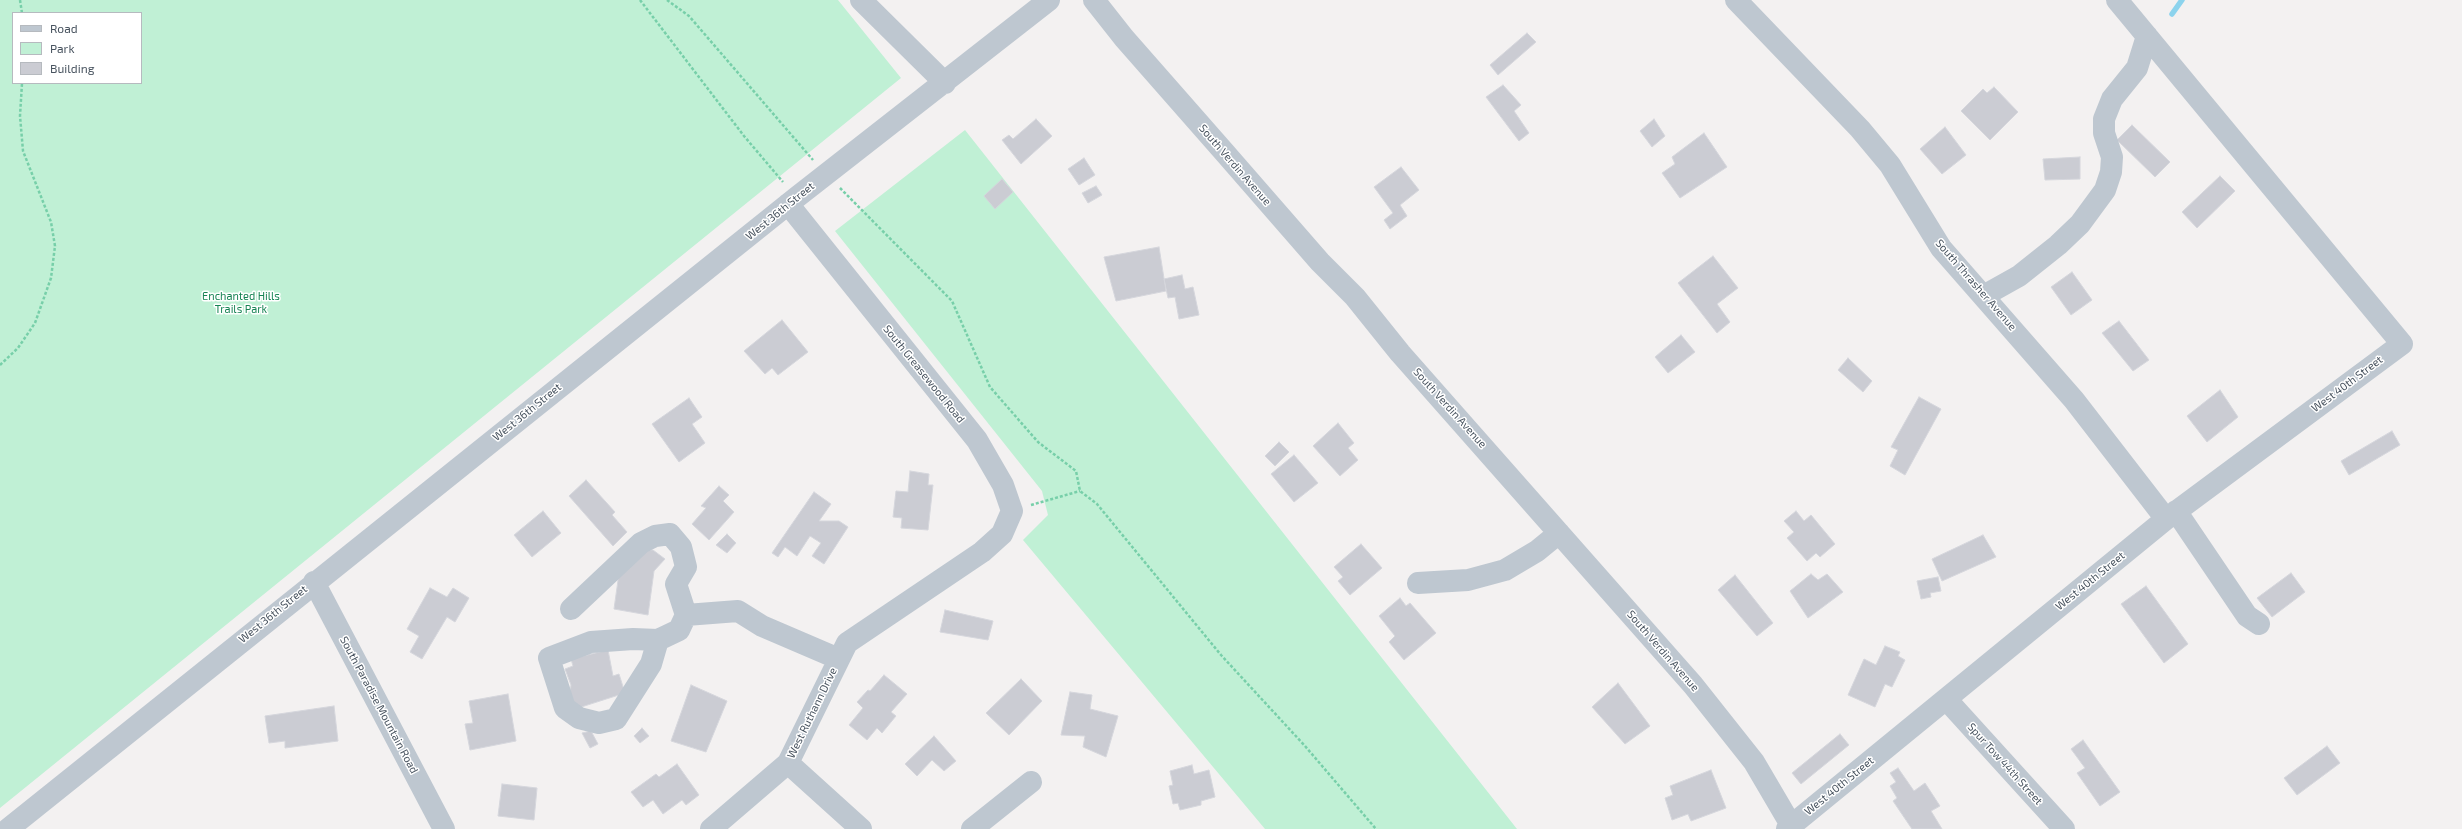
<!DOCTYPE html>
<html>
<head>
<meta charset="utf-8">
<style>
  body { margin:0 }
  #map { position:relative; width:2462px; height:829px; overflow:hidden; background:#f3f1f1; font-family:"Exo 2",sans-serif }
  canvas { display:block }
  .legend { position:absolute; left:12px; top:12px; width:130px; height:72px; box-sizing:border-box; background:#fff; border:1px solid #b6babf; margin:0; padding:5px 7px; list-style:none; font-size:12px; color:#48535f }
  .legend li { display:flex; align-items:center; gap:8px; height:20px }
  .legend b { width:20px; border:1px solid #b6babf }
</style>
</head>
<body>
<div id="map">
<canvas width="2462" height="829"></canvas>
<ul class="legend">
<li><b style="height:5px;background:#bec7d0"></b>Road</li>
<li><b style="height:11px;background:#c0f0d5"></b>Park</li>
<li><b style="height:11px;background:#cbccd3"></b>Building</li>
</ul>
</div>
<script>
const context = document.querySelector('canvas').getContext('2d');
context.lineJoin = 'round';
function fillPath(path, color) { context.fillStyle = color; context.fill(path, 'evenodd'); }
const toPath = rows => new Path2D(rows.map(r => 'M' + r).join(''));
function trace(path, color, width, dash) { context.strokeStyle = color; context.lineWidth = width; context.lineCap = dash ? 'butt' : 'round'; context.setLineDash(dash || []); context.stroke(path); }
function label(font, color, halo, rows, align = 'center') {
  context.font = font + ' "Exo 2",sans-serif'; context.lineWidth = 3; context.setLineDash([]); context.textBaseline = 'middle'; context.strokeStyle = halo; context.fillStyle = color; for (const [text, x, y, turn = 0] of rows) {
    context.save(); context.translate(x, y); context.rotate((+turn || 0) * Math.PI / 180); context.textAlign = isNaN(turn) ? turn : align; if (halo) context.strokeText(text, 0, 0); context.fillText(text, 0, 0); context.restore();
  }
}
fillPath(toPath([
  [0,0,838,0,901,78,0,808],
  [13,13,141,13,141,83,13,83],
  [965,130,1517,829,1265,829,1023,540,1048,515,1042,491,835,231]
]), '#c0f0d5');
trace(toPath([
  [2172,14,2182,0]
]), '#8cd3ed', 5.5);
const building = toPath([
  [1527,33,1536,42,1498,75,1490,65,1527,33],
  [1503,85,1521,105,1514,111,1529,133,1519,141,1486,97,1503,85],
  [1994,87,2018,112,1990,140,1961,111,1983,89,1987,93,1994,87],
  [1036,119,1052,136,1021,164,1002,140,1009,135,1013,139,1036,119],
  [1654,119,1665,136,1652,147,1640,131,1654,119],
  [2132,125,2170,162,2155,177,2117,140,2132,125],
  [1945,127,1966,155,1942,174,1920,149,1945,127],
  [1704,133,1727,167,1680,198,1662,173,1675,164,1672,157,1704,133],
  [2080,157,2080,179,2045,180,2043,159,2080,157],
  [1084,158,1095,175,1079,185,1068,169,1084,158],
  [1401,167,1419,190,1400,205,1407,216,1390,229,1384,220,1393,213,1374,187,1401,167],
  [2220,176,2235,191,2197,228,2182,212,2220,176],
  [1002,179,1013,192,995,209,984,196,1002,179],
  [1096,186,1102,195,1088,203,1082,193,1096,186],
  [1159,247,1166,291,1116,301,1104,257,1159,247],
  [1713,256,1738,288,1717,304,1730,322,1717,333,1678,283,1713,256],
  [2072,272,2092,300,2071,315,2051,287,2072,272],
  [1182,275,1185,289,1193,287,1199,315,1179,319,1175,297,1168,298,1164,279,1182,275],
  [782,320,808,352,778,375,772,368,765,374,744,351,782,320],
  [2119,321,2149,360,2133,371,2102,333,2119,321],
  [1681,335,1695,352,1668,373,1655,357,1681,335],
  [1848,358,1872,381,1863,392,1838,370,1848,358],
  [2220,390,2238,417,2207,442,2187,416,2220,390],
  [1919,397,1941,409,1905,475,1890,466,1898,450,1891,447,1919,397],
  [689,398,702,417,692,424,705,443,679,462,652,424,689,398],
  [1338,423,1354,443,1348,448,1358,460,1340,476,1313,446,1338,423],
  [2392,431,2400,445,2349,475,2341,461,2392,431],
  [1279,442,1289,452,1275,466,1265,456,1279,442],
  [1294,455,1318,483,1294,502,1271,474,1294,455],
  [910,471,929,474,928,485,933,485,928,530,901,528,902,518,893,517,896,491,908,492,910,471],
  [586,480,615,512,612,515,627,532,613,546,569,496,586,480],
  [719,486,729,495,723,501,734,512,709,540,692,524,706,508,701,506,719,486],
  [814,492,831,504,819,521,839,521,848,527,824,564,812,556,821,543,810,536,797,556,785,547,778,557,772,553,814,492],
  [543,511,561,533,532,557,514,535,543,511],
  [1796,511,1804,521,1811,515,1835,544,1820,557,1816,553,1807,561,1787,538,1794,532,1784,521,1796,511],
  [727,534,736,543,727,553,716,545,727,534],
  [1983,535,1996,557,1942,581,1932,559,1983,535],
  [1361,544,1382,568,1350,595,1338,581,1343,577,1334,567,1361,544],
  [641,550,653,550,665,559,654,571,648,615,614,609,620,566,641,550],
  [2291,573,2305,592,2272,617,2257,598,2291,573],
  [1811,574,1818,580,1827,574,1843,592,1808,618,1790,591,1811,574],
  [1735,575,1773,623,1757,636,1718,590,1735,575],
  [1938,577,1941,591,1930,593,1931,597,1921,599,1917,581,1938,577],
  [2146,586,2188,644,2164,663,2121,604,2146,586],
  [430,588,447,597,453,588,469,598,455,622,447,617,422,659,410,652,419,636,407,629,430,588],
  [1400,598,1406,606,1410,603,1436,633,1404,660,1389,642,1395,636,1379,616,1400,598],
  [945,610,993,621,988,640,940,632,945,610],
  [1885,646,1900,652,1898,656,1905,660,1892,687,1885,684,1875,707,1848,695,1864,659,1876,665,1885,646],
  [608,650,613,676,619,674,625,693,575,709,569,703,571,685,565,669,573,666,571,659,608,650],
  [884,675,907,694,891,712,896,716,882,733,877,728,867,740,849,725,863,708,857,702,868,690,870,691,884,675],
  [1021,679,1042,701,1009,735,986,713,1021,679],
  [1618,683,1650,726,1625,744,1592,707,1618,683],
  [691,685,727,701,706,752,671,741,691,685],
  [1070,692,1092,695,1090,709,1118,716,1106,757,1083,747,1085,736,1061,735,1070,692],
  [508,694,516,741,470,750,465,724,473,723,469,701,508,694],
  [334,706,338,741,285,748,285,741,269,743,265,716,334,706],
  [642,728,649,736,640,743,634,736,642,728],
  [591,731,598,744,590,748,582,733,591,731],
  [1840,734,1849,745,1801,784,1792,773,1840,734],
  [934,736,956,761,944,771,932,760,917,776,905,764,934,736],
  [2083,740,2120,792,2100,806,2077,773,2085,768,2071,749,2083,740],
  [2327,746,2340,763,2297,795,2284,778,2327,746],
  [677,764,699,795,686,805,682,800,663,814,653,800,643,807,631,792,656,774,659,777,677,764],
  [1192,765,1194,774,1209,770,1215,797,1201,801,1201,805,1180,810,1178,803,1173,804,1169,786,1173,785,1170,771,1192,765],
  [1898,768,1914,791,1925,783,1940,806,1931,811,1942,829,1912,829,1893,801,1897,798,1890,786,1896,782,1890,773,1898,768],
  [1711,770,1726,808,1691,821,1688,814,1672,820,1665,798,1673,795,1670,786,1711,770],
  [502,784,537,788,534,820,498,816,502,784]
]);
fillPath(building, '#cbccd3');
trace(building, '#d5d6dc', 1);
trace(toPath([
  [20,0,22,13],
  [640,0,744,136,783,182],
  [667,0,689,16,813,160],
  [840,188,952,301,990,387,1038,442,1076,471,1080,491,1097,504,1221,655,1305,746,1376,829],
  [0,365,18,348,35,323,51,278,55,246,51,222,23,151,20,116,22,83],
  [1031,505,1080,491]
]), '#77cfa9', 2.5, [3, 2]);
trace(toPath([
  [861,0,945,83],
  [1094,0,1124,38,1225,153,1320,262,1355,297,1400,353,1693,685,1754,762,1791,825],
  [1736,0,1860,129,1890,165,1941,248,2074,400,2166,519],
  [1985,295,2019,276,2058,245,2080,224,2105,190,2111,172,2112,157,2104,133,2104,119,2112,99,2137,68,2147,36],
  [2176,511,2247,616,2259,624],
  [314,582,444,829],
  [1418,583,1468,580,1505,570,1537,551,1559,533],
  [571,609,641,543,655,536,670,534,681,547,686,567,676,584,686,615,679,630,658,640,633,639,591,642,549,658,565,708,579,718,599,723,616,719,651,664,658,640],
  [686,615,738,611,762,626,839,659],
  [1946,699,2064,829],
  [788,763,861,829],
  [8,829,797,197,1049,0],
  [711,829,788,763,847,643,982,552,1002,534,1012,511,1003,485,977,440,788,204],
  [972,829,1031,782],
  [1787,829,2166,519,2402,344,2117,0]
]), '#bec7d0', 22);
label('11px', '#48535f', '#fff', [
  ["South Verdin Avenue",1235,165,49],
  ["West 36th Street",780,211,-39],
  ["South Thrasher Avenue",1976,285,49],
  ["South Greasewood Road",924,374,51],
  ["West 40th Street",2347,384,-37],
  ["South Verdin Avenue",1450,408,48],
  ["West 36th Street",527,412,-39],
  ["West 40th Street",2090,581,-39],
  ["West 36th Street",273,614,-39],
  ["South Verdin Avenue",1663,651,49],
  ["South Paradise Mountain Road",379,705,62],
  ["West Ruthann Drive",812,713,-64],
  ["Spur Tow 44th Street",2005,764,48],
  ["West 40th Street",1839,786,-39]
]);
label('11px', '#168353', '#fff', [
  ["Enchanted Hills",241,296],
  ["Trails Park",241,309]
]);
</script>
</body>
</html>
